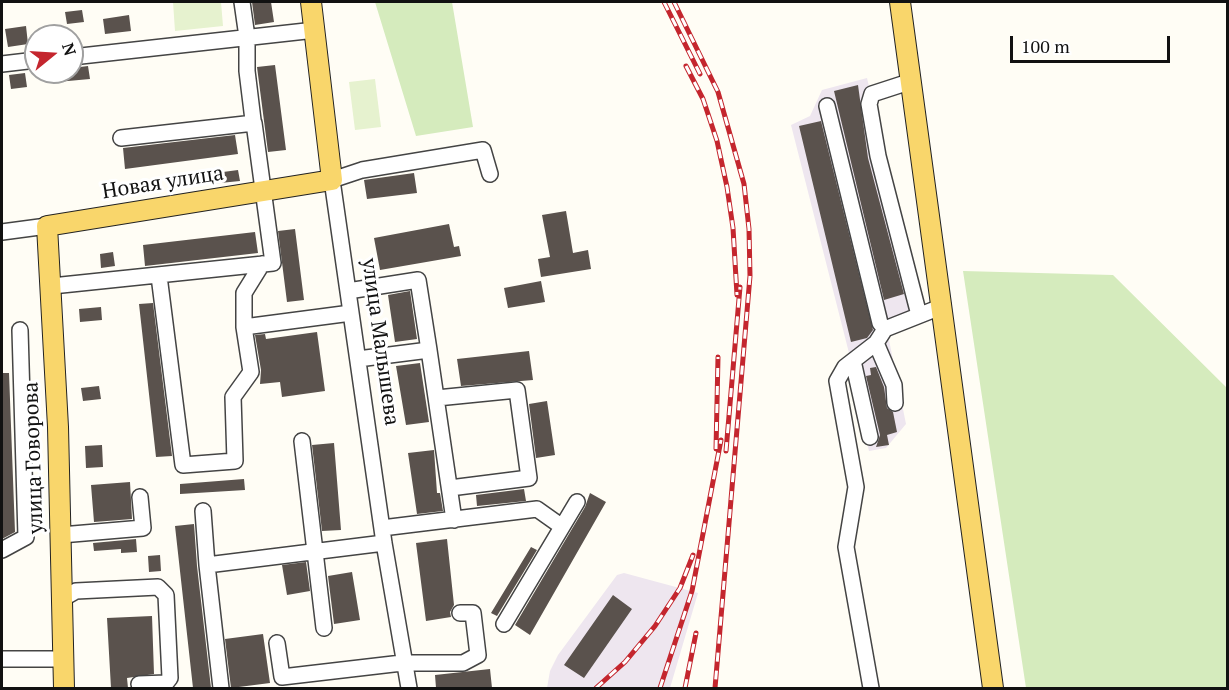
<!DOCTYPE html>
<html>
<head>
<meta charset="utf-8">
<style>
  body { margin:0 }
  #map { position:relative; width:1229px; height:690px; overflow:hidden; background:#fffdf5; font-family:"PT Serif",serif }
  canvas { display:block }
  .frame { position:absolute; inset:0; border:3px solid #111; pointer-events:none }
  .north { position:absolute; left:24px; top:24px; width:60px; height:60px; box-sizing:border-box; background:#fff; border:2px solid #a0a0a0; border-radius:50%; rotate:72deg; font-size:16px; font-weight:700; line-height:24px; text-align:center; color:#111 }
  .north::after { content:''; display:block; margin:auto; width:21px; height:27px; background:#c4262e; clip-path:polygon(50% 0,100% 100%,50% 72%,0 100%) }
  .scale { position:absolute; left:1010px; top:36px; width:160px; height:27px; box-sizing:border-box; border:3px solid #111; border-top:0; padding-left:8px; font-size:18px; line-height:21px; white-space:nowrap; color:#111; -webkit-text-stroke:4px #fff; paint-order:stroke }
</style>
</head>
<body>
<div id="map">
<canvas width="1229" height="690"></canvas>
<div class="frame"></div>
<div class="north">N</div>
<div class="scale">100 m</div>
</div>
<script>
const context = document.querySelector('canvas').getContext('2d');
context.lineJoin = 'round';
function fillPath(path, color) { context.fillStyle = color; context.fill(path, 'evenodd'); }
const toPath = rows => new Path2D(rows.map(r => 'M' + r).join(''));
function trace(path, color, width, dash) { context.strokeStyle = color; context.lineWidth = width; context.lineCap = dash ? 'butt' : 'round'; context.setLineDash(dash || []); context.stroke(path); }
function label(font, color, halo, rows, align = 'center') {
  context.font = font + ' "PT Serif",serif'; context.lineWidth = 6; context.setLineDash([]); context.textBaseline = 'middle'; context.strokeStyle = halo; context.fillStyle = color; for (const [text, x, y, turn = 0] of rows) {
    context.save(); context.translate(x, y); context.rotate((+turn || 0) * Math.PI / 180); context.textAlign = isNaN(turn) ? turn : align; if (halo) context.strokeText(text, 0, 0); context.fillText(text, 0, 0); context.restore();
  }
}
fillPath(toPath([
  [867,78,920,307,899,316,889,340,906,424,886,448,869,451,847,358,849,353,791,125,810,116,822,90],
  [624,573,698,593,670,688,547,688,550,671,558,655,617,575]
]), '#eee6ef');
fillPath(toPath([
  [375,2,452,2,473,127,416,136],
  [963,271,1113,275,1227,388,1227,688,1026,688]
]), '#d5ebbd');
fillPath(toPath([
  [173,2,221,2,223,26,175,31],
  [375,79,381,127,355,130,349,82]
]), '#e6f2cf');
fillPath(toPath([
  [252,2,271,2,274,22,255,25],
  [82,10,84,22,67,24,65,12],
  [129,15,131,31,105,34,103,19],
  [26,26,28,44,8,47,5,29],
  [275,65,286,150,268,152,257,67],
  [88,66,90,79,46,83,45,72,72,72,72,68],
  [25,73,27,87,11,89,9,75],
  [858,85,868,158,904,294,884,300,834,91],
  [821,121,873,330,867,338,851,342,799,126],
  [235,135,238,154,125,169,123,148],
  [238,170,240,181,210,184,208,174],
  [414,173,417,193,367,199,364,180],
  [566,211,573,253,588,250,591,269,541,277,538,259,550,257,542,215],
  [449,224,454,247,459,246,461,256,380,270,374,238],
  [295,229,304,300,287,302,278,231],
  [255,232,258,253,145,266,143,245],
  [113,252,115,266,101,268,100,254],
  [541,281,545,302,508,308,504,288],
  [410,291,417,339,395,342,388,295],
  [153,303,172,456,156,457,139,304],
  [101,307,102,320,80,322,79,309],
  [317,332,325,391,282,397,280,382,260,384,261,370,255,335,265,334,266,339],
  [529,351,533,380,461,386,457,359],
  [420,363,429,422,406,425,396,366],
  [876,367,884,387,887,408,893,412,897,432,887,435,889,445,876,447,880,435,866,376,871,375,870,368],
  [2,373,9,373,15,532,2,539],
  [99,386,101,399,83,401,81,388],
  [547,401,555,455,536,458,529,404],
  [334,443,341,530,322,531,312,445],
  [102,445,103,467,86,468,85,446],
  [434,450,437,493,440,493,443,511,417,514,408,453],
  [244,479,245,490,180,494,180,484],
  [130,482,132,519,94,522,91,485],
  [524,489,526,501,477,506,476,495],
  [590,493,606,502,530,635,515,625,585,507],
  [194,524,197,566,211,688,193,688,175,526],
  [136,539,137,552,121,553,121,549,94,551,93,543],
  [447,539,454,605,450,612,451,617,426,621,416,543],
  [531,547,537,550,497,616,491,613],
  [160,555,161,571,149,572,148,556],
  [306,562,310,591,287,595,282,565],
  [352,572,360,620,334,624,328,576],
  [613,595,632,609,584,678,564,665],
  [152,616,154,674,127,678,128,688,111,688,107,618],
  [263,634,270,683,231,688,225,639],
  [490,669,492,688,436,688,435,675]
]), '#5a524d');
const minor = toPath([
  [242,2,247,37,247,71,253,120],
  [72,57,315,30],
  [2,64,36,60],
  [912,81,872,94,869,104,878,156,919,315],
  [827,106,880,323,885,329],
  [2,232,47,226],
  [262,264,244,293,244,327,351,313],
  [159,276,183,465,235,461,233,397,251,372,244,327],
  [52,286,273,263,254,123,121,138],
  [348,291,418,280,429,350],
  [876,343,894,385,895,403],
  [358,359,429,350,454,520],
  [853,361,870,437],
  [437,398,517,390,529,478,450,488],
  [302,441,324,628],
  [203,511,207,565,384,543],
  [382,528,537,509,561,526],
  [61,535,143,528,140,497],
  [2,550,26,537,20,330],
  [207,565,221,688],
  [62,599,76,591,158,587,166,595,170,678,166,683,139,684],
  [504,624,577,502],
  [277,643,282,677,402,663,463,663,478,655,473,613,460,613],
  [2,659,63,659],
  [409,688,384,543,332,180,362,170,483,150,490,174],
  [871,688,846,547,856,487,837,381,845,367,876,343,885,329,943,306]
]);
const major = toPath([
  [900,2,993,688],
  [64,688,58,427,47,226,332,180,311,2]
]);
trace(minor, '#444', 18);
trace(major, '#222', 22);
trace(minor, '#fff', 15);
trace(major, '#f9d66b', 20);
const rail = toPath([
  [664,2,700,74],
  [674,2,718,92,744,184,749,229,750,276,715,688],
  [686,66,703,99,717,141,727,187,733,228,737,295],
  [716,449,718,357],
  [726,451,740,287],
  [596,688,625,662,655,626,680,588,693,555],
  [660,688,692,591,721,440],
  [685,688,696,633]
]);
trace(rail, '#c4262e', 5);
trace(rail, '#fff', 3, [9]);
label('21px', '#111', '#fff', [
  ["Новая улица",163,183,-9],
  ["улица Малышева",380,342,82],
  ["улица Говорова",34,458,-92]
]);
</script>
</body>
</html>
